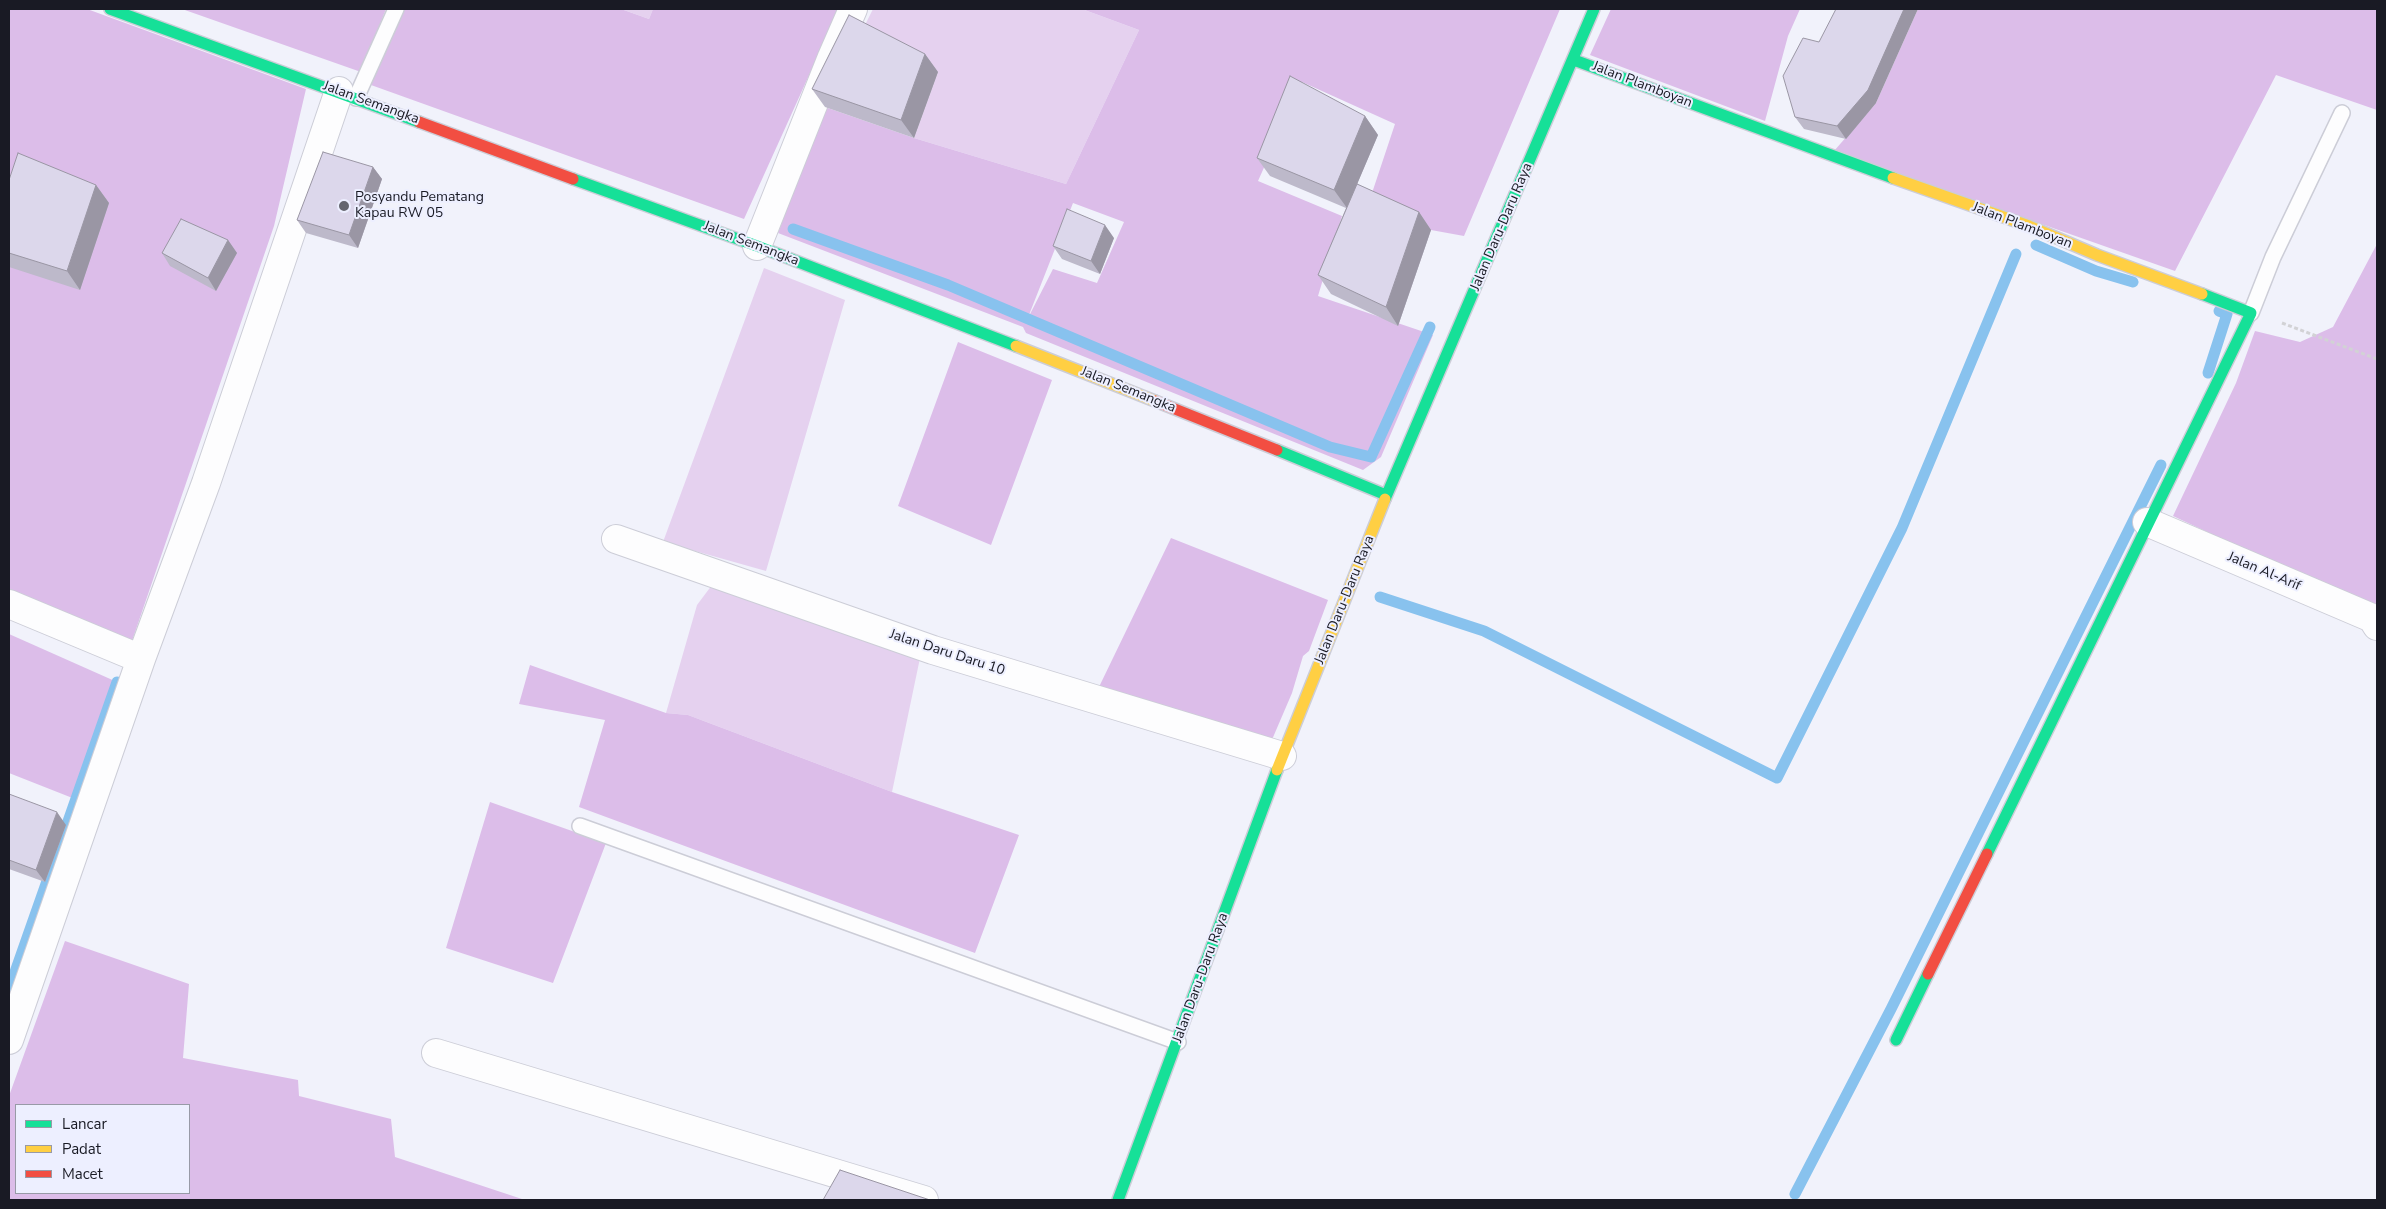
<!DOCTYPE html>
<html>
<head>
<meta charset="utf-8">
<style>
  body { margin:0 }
  #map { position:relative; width:2386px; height:1209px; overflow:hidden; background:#f1f2fb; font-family:"Nunito Sans",sans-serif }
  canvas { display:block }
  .frame { position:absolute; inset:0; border:10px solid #191a24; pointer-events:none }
  .legend { position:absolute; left:15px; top:1104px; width:175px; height:90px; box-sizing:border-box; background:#edefff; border:1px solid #989aa7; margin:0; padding:6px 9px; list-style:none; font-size:15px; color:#191a24 }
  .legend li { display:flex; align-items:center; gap:10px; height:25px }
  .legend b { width:25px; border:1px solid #989aa7 }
</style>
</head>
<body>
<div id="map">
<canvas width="2386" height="1209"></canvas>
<div class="frame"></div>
<ul class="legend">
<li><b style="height:6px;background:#16e098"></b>Lancar</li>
<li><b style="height:6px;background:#ffcf43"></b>Padat</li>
<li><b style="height:6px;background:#f24e42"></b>Macet</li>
</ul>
</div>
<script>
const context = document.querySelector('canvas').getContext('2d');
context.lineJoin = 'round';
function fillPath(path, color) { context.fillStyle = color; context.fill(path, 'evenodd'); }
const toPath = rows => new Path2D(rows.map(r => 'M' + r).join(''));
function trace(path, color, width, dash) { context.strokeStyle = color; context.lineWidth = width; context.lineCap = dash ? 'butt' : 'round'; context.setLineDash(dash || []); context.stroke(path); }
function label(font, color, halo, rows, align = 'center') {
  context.font = font + ' "Nunito Sans",sans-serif'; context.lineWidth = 4; context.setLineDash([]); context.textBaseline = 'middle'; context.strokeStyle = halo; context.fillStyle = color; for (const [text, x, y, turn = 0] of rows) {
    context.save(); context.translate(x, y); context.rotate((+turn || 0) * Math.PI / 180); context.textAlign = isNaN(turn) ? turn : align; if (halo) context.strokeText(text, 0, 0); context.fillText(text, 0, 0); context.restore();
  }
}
fillPath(toPath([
  [621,9,653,9,649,19],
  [873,9,1082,9,1139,30,1066,184,914,138,938,72,861,33],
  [764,268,845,300,766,571,663,542],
  [712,585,920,658,892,792,688,715,666,713,697,605]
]), '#e5d1ef');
fillPath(toPath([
  [9,9,87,9,306,89,274,226,132,641,9,592],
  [182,9,386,9,361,72],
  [400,9,621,9,649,19,653,9,839,9,744,219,371,85],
  [1082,9,1560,9,1464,236,1431,230,1369,202,1395,124,1302,82,1258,181,1342,216,1318,296,1433,335,1381,457,1363,470,1026,333,1023,327,778,233,825,107,914,138,1066,184,1139,30],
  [1073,203,1124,222,1097,283,1053,269,1027,320],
  [1611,9,1800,9,1788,36,1765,121,1590,55],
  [1918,9,2377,9,2377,110,2276,75,2175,271,1834,151,1876,103],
  [2377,244,2377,611,2173,516,2236,383,2255,331,2300,342,2333,327],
  [958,342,1052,380,991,545,898,506],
  [1171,538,1328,600,1309,651,1303,656,1292,693,1271,742,1098,689],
  [9,634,117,682,75,799,9,773],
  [530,665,666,713,688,715,892,792,1019,835,975,953,579,807,605,720,519,704],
  [490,802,606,843,553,983,446,948],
  [65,941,189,984,183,1058,298,1080,299,1096,391,1119,395,1157,525,1200,9,1200,9,1096],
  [16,1105,189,1105,189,1193,16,1193]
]), '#dcbde9');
trace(toPath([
  [793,229,948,285,1330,447,1371,457,1430,327],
  [2036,245,2096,271,2133,282],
  [2208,373,2227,314,2219,311],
  [1380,597,1484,631,1777,778,1902,528,2016,254],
  [9,989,117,682],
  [1795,1194,1891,1009,2161,465]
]), '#88c2ee', 11);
const lane = toPath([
  [356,98,396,9],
  [2251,313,2273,257,2342,113],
  [580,826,1178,1042]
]);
const street = toPath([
  [757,246,832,57,853,9],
  [2147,522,2372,618,2377,626],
  [616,539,933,650,1282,756],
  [9,604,141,659],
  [9,1040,141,659,206,483,339,91],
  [436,1053,924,1200]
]);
const fast = toPath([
  [110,9,419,122],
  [1574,60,1893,178],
  [573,179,757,246,1016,346],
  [1277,450,1386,495],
  [1385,499,1594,9],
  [1987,854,2251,313,2202,294],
  [1896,1040,1928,974],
  [1118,1200,1277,770]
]);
const slow = toPath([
  [1893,178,2029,226,2097,255,2202,294],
  [1016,346,1155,401],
  [1277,770,1385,499]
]);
const jam = toPath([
  [419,122,573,179],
  [1155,401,1277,450],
  [1928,974,1987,854]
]);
trace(lane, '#cccdd7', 18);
trace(street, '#cccdd7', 30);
trace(fast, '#cccdd7', 14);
trace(slow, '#cccdd7', 14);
trace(jam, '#cccdd7', 14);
trace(toPath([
  [2282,323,2377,359]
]), '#d2d2d5', 3, [4, 2.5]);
trace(lane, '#fdfdfe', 15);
trace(street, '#fdfdfe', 28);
trace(fast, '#16e098', 11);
trace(slow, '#ffcf43', 11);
trace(jam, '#f24e42', 11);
fillPath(toPath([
  [1819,42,1876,103,1846,139,1804,129,1795,117],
  [925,54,938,72,914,138,825,107,812,89],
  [1365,116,1378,135,1357,184,1419,212,1431,230,1398,326,1331,294,1318,275,1346,208,1270,176,1257,158],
  [373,167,382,179,358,248,306,233,297,220],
  [9,180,96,185,109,203,80,290,9,267],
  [1114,238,1100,274,1062,259,1053,246],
  [228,240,237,253,216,291,170,266,162,253],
  [9,794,66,825,45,882,9,869]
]), '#bdb9ca');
fillPath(toPath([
  [1904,9,1918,9,1876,103,1846,139,1837,126],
  [925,54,938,72,914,138,901,120],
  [1365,116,1378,135,1347,208,1334,190],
  [373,167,382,179,358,248,349,235],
  [96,185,109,203,80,290,67,271],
  [1419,212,1431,230,1398,326,1386,307],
  [1105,225,1114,238,1100,274,1091,261],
  [228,240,237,253,216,291,208,278],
  [57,812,66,825,45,882,36,870]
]), '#9a96a4');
const building = toPath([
  [1836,9,1904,9,1868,90,1837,126,1795,117,1783,76,1803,38,1819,42,1836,9],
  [849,15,925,54,901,120,812,89,849,15],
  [1290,76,1365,116,1334,190,1257,158,1290,76],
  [323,152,373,167,349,235,297,220,323,152],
  [18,153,96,185,67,271,9,253,9,180,18,153],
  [1357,184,1419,212,1386,307,1318,275,1357,184],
  [1067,209,1105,225,1091,261,1053,246,1067,209],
  [181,219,228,240,208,278,162,253,181,219],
  [9,794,57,812,36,870,9,860,9,794],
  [840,1170,930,1200,823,1200,840,1170]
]);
fillPath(building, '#dcd7eb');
trace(building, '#9a96a4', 1);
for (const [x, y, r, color] of [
  [344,206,6,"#65666f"]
]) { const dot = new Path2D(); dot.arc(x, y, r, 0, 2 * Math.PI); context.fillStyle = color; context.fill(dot); trace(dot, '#edefff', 2); }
label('14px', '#191a24', '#edefff', [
  ["Jalan Plamboyan",1642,85,21],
  ["Jalan Semangka",371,103,20],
  ["Jalan Plamboyan",2022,226,21],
  ["Jalan Daru-Daru Raya",1502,227,-67],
  ["Jalan Semangka",751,244,21],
  ["Jalan Semangka",1128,390,22],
  ["Jalan Al-Arif",2264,572,23],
  ["Jalan Daru-Daru Raya",1345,600,-68],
  ["Jalan Daru Daru 10",947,653,18],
  ["Jalan Daru-Daru Raya",1201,978,-70]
]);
label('14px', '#191a24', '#edefff', [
  ["Posyandu Pematang",355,198],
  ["Kapau RW 05",355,214]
], 'left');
</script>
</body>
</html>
